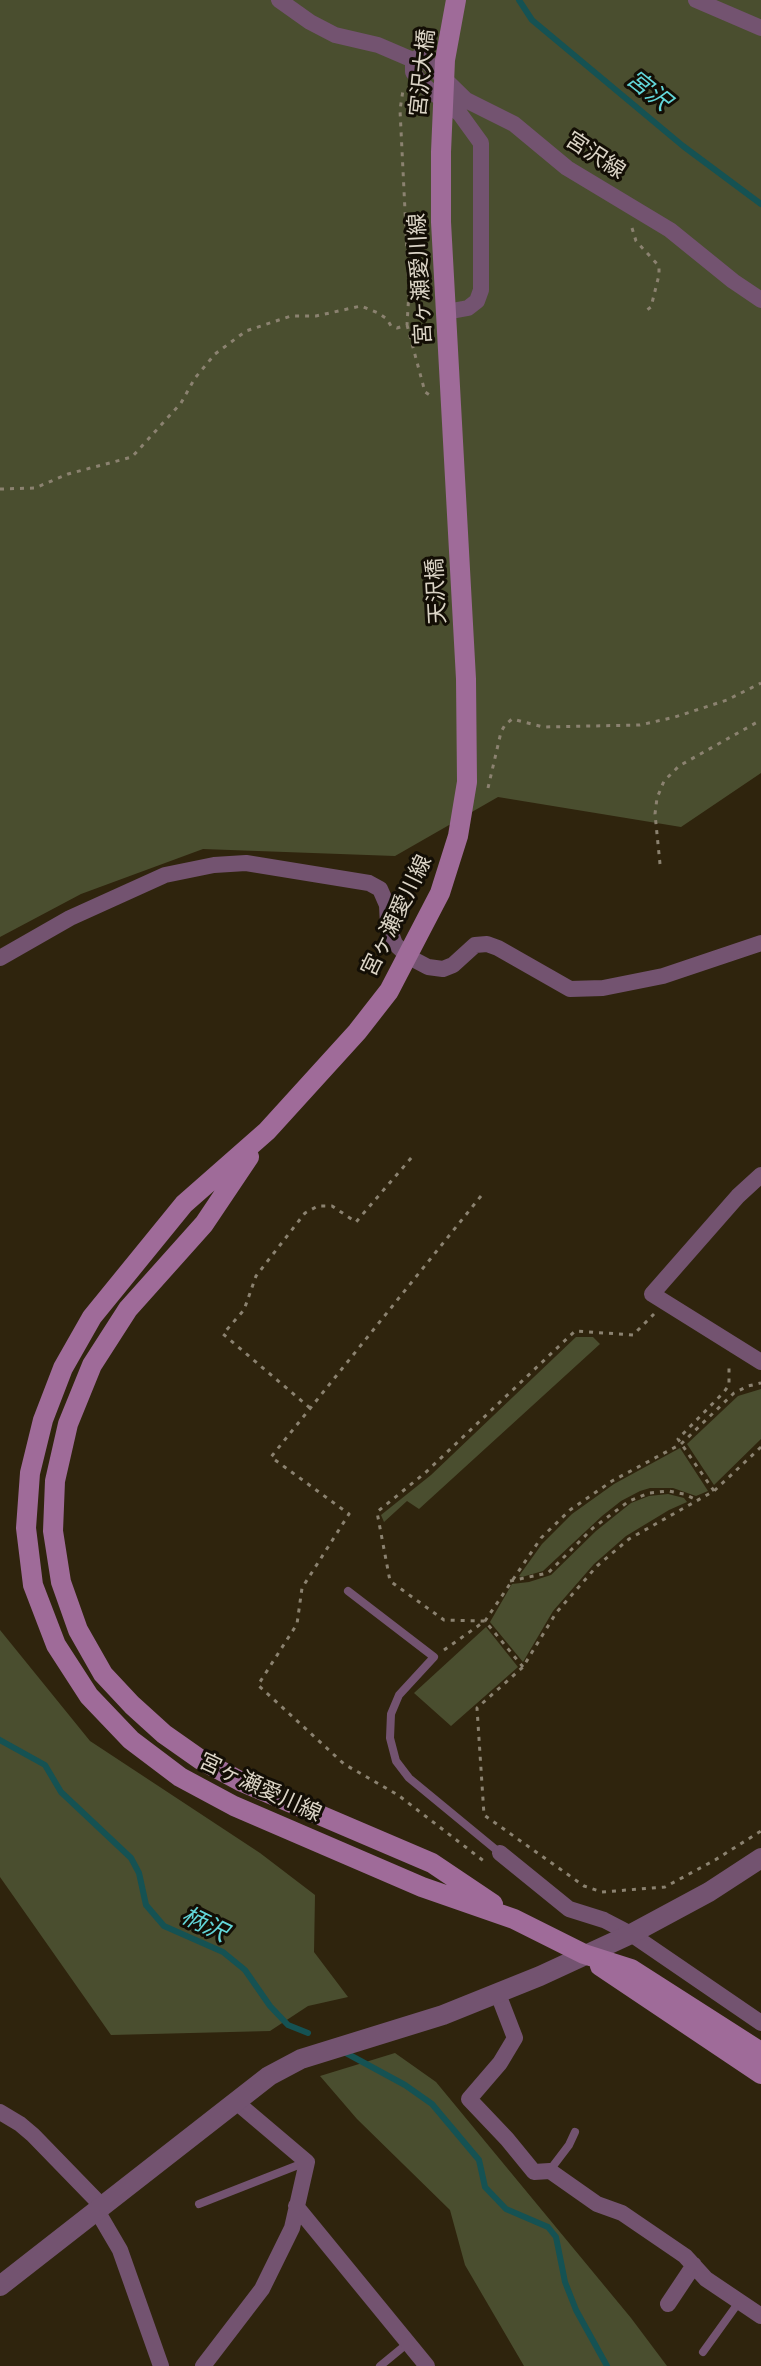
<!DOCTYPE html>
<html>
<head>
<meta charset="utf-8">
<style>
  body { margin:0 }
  canvas { display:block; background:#2f240d }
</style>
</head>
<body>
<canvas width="761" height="2366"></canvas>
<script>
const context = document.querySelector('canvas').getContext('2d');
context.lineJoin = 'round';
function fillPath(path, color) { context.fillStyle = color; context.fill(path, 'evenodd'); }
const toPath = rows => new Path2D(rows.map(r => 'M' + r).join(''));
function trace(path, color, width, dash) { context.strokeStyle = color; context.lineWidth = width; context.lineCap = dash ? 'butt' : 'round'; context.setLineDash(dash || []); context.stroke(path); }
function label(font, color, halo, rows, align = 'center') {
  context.font = font + ' "Open Sans","Noto Sans JP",sans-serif'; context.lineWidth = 6; context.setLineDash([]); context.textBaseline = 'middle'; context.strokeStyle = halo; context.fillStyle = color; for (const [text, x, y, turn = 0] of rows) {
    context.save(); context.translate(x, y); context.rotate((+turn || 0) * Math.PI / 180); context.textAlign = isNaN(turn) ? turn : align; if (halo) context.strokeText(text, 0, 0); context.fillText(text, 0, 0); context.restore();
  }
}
fillPath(toPath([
  [0,0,761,0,761,773,681,827,498,797,395,856,203,849,81,894,0,937],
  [576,1337,593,1337,600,1344,419,1509,407,1501,384,1522,381,1515,431,1475],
  [761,1389,761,1439,714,1485,687,1444,738,1396],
  [680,1448,708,1491,696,1496,673,1488,650,1488,640,1491,621,1501,602,1516,543,1571,522,1577,519,1576,542,1544,572,1514,614,1484],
  [668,1494,684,1498,687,1502,669,1510,626,1536,594,1564,553,1611,523,1662,490,1622,512,1584,529,1582,551,1575,596,1531,631,1503,649,1496],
  [486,1627,518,1667,451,1726,414,1693],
  [0,1630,90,1741,260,1853,315,1895,314,1952,348,1997,308,2006,270,2031,111,2035,0,1877],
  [395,2053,436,2082,631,2318,667,2366,524,2366,465,2265,450,2210,357,2119,320,2076]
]), '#4a4e2f');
trace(toPath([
  [519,0,532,20,683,146,761,204],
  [0,1740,45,1765,61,1792,131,1858,139,1873,146,1905,164,1926,223,1952,245,1970,270,2006,288,2025,308,2033],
  [346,2053,405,2085,432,2104,479,2160,485,2187,506,2209,548,2227,556,2237,565,2282,576,2310,607,2366]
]), '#155253', 6);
trace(toPath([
  [632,228,636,241,659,266,659,275,651,307,643,313],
  [407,325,425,392,431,396],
  [0,489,35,488,68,474,132,457,181,403,195,378,215,354,246,331,291,316,316,316,361,306,378,313,387,319,391,326,397,328,407,325,409,291,400,110,403,90],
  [488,788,501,732,505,725,512,719,543,727,640,725,675,717,727,700,761,683],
  [660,864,655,814,657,798,664,781,679,766,761,720],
  [481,1196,271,1457,349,1514,302,1588,297,1624,258,1685,344,1764,398,1795,485,1862],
  [310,1408,223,1334,244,1310,256,1276,305,1213,318,1206,332,1206,356,1222,412,1157],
  [761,1447,714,1491,629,1539,597,1566,556,1613,523,1667,477,1708,484,1815,584,1886,602,1892,665,1887,715,1860,761,1831],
  [714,1491,678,1439,724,1392,729,1385,729,1363],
  [510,1581,548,1573,593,1528,629,1501,649,1493,668,1491,684,1494,697,1500],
  [444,1650,485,1621,541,1538,570,1510,612,1481,681,1444,734,1393,748,1386,761,1383],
  [523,1667,485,1621,444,1620,390,1581,377,1512,425,1473,575,1331,633,1335,654,1314]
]), '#8b8270', 3, [4, 6]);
trace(toPath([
  [348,1591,434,1657,399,1695,391,1714,390,1738,396,1761,409,1778,500,1853],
  [550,2170,569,2145,575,2132],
  [199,2204,306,2162],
  [703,2352,739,2302],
  [380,2366,408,2343]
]), '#735370', 8);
trace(toPath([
  [279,0,310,22,335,35,378,45,413,60,421,56,466,100,514,124,567,168,670,230,733,281,761,300],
  [696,0,761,28],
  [413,60,413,72,421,83,460,114,481,143,481,290,477,301,468,308,446,312],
  [0,958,70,918,165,875,214,865,246,863,369,883,380,889,387,905,388,925,395,944,409,957,428,967,443,969,453,965,475,945,487,944,498,948,570,989,603,988,663,976,761,943],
  [761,1175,738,1196,652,1294,761,1362],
  [500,1853,569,1909,604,1920,631,1934,761,2023],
  [498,1994,515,2038,500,2063,469,2099,507,2139,534,2172,550,2171,597,2204,622,2213,685,2256,706,2279,761,2316],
  [0,2112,20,2124,33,2135,101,2205],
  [296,2206,427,2366],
  [96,2209,120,2250,161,2366],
  [668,2304,694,2265],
  [203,2366,262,2289,292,2228,307,2162,235,2101]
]), '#735370', 16);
trace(toPath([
  [0,2286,269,2076,301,2059,443,2015,540,1976,631,1934,709,1892,761,1858]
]), '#735370', 20);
trace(toPath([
  [456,0,445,60,441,152,441,222,466,679,467,782,458,836,440,893,389,991,357,1032,267,1131,184,1204,92,1317,63,1368,43,1420,30,1473,26,1528,33,1585,56,1645,89,1696,131,1740,180,1777,234,1806,422,1887,514,1919,584,1954,631,1969,761,2052],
  [249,1157,204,1224,128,1309,92,1365,68,1424,55,1481,53,1531,61,1582,78,1630,103,1674,132,1705,164,1734,201,1760,240,1781,432,1863,493,1904],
  [600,1966,761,2074]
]), '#9f6b99', 20);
label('22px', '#dbd4c6', '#130e05', [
  ["宮沢大橋",423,73,-84],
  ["宮沢線",595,156,33],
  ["宮ヶ瀬愛川線",421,279,-93],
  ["天沢橋",437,591,-93],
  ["宮ヶ瀬愛川線",397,916,-64],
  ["宮ヶ瀬愛川線",260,1788,25]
]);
label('italic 24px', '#62d6d9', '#130e05', [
  ["宮沢",648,91,39],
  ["柄沢",204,1925,26]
]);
</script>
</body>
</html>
